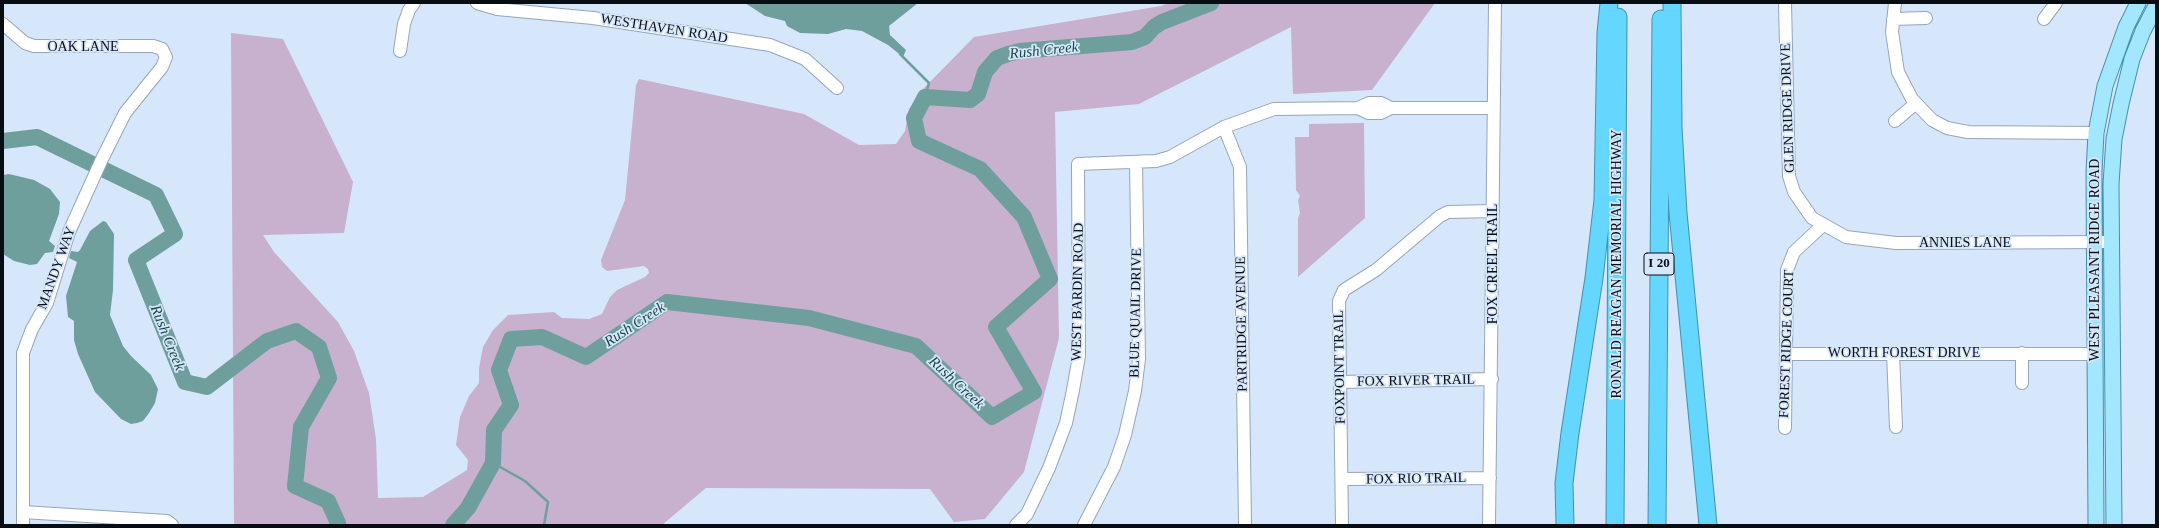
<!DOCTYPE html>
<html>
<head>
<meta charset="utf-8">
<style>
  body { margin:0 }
  #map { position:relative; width:2159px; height:528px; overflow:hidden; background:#d6e7fc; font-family:Georgia,serif }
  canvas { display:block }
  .frame { position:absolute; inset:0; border:4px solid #080d13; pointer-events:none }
</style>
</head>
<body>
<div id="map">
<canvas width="2159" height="528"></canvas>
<div class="frame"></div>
</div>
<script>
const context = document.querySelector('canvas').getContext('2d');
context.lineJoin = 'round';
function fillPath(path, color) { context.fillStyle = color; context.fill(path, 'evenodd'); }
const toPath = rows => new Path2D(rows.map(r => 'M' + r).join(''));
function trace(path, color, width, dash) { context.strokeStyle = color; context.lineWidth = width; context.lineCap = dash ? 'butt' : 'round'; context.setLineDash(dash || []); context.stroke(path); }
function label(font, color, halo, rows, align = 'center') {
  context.font = font + ' Georgia,serif'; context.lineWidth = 3.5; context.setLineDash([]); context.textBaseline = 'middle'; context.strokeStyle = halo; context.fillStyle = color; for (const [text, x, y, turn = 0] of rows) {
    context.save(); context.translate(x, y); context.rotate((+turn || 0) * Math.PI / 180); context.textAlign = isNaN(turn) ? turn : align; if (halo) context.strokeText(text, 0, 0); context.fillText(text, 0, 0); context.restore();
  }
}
fillPath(toPath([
  [1168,3,1435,3,1372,90,1293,94,1291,27,1139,104,1055,112,1059,338,1024,472,985,519,954,522,930,489,706,488,662,525,234,525,231,33,283,39,353,182,344,233,263,235,274,252,338,322,354,351,369,393,376,439,378,498,423,497,467,470,468,460,456,445,460,417,469,396,479,383,479,368,483,347,493,330,508,315,554,312,562,318,589,319,602,314,610,297,617,290,645,277,649,273,648,269,644,266,607,271,602,267,601,260,625,200,636,85,639,79,804,114,859,145,896,144,905,131,909,109,921,91,974,37,1161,6],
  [1364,123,1365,218,1298,277,1298,218,1300,213,1298,200,1300,196,1296,190,1295,137,1309,137,1309,124]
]), '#c7b1ce');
fillPath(toPath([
  [745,3,918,3,889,26,890,35,906,50,903,57,888,45,862,31,846,29,828,34,800,33,787,26,785,21,765,16],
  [9,174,34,180,50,189,60,202,59,214,49,241,55,246,53,252,45,253,37,264,30,265,14,261,3,254,3,175],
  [103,221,106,222,114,234,113,290,110,315,123,346,131,356,151,375,158,389,155,403,149,413,143,421,137,423,131,424,121,419,95,392,78,354,74,340,74,321,68,317,66,296,77,262,69,258,71,251,78,252,80,250,90,231]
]), '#6f9f9d');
trace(toPath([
  [900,54,929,83,925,97],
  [493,463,525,481,548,502,544,525]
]), '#6f9f9d', 2.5);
trace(toPath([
  [3,141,37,137,156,195,175,234,136,260,185,382,207,387,267,341,296,331,319,347,329,378,301,427,295,486,328,501,338,523,337,525],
  [453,525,468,508,493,463,494,430,511,405,499,370,511,339,542,337,586,357,667,302,809,318,916,346,992,417,1034,392,996,327,1050,279,1024,217,980,169,919,141,914,118,925,97,970,100,978,94,985,72,997,58,1008,54,1020,51,1132,42,1145,37,1154,27,1162,22,1211,3]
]), '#6f9f9d', 16);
const minor = toPath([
  [477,3,497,9,593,18,770,45,805,59,837,88],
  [1785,3,1789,176,1794,192,1812,218,1846,237,1896,243,2112,242],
  [1895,3,1892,32,1898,72,1912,99,1932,120,1947,128,1968,132,2096,133],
  [1893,19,1926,18],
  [2044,19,2056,3],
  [3,24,25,43,34,46,153,46,162,49,166,57,162,67,125,113,102,159,69,232,47,303,32,329,23,353,23,525],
  [400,51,404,24,409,10,414,3],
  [1358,108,1368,113,1381,113,1391,108,1494,108],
  [1895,121,1915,104],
  [1224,127,1240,167,1245,525],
  [1893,353,1896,427],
  [2022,353,2022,383],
  [1786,354,2095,354],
  [1340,382,1492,379],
  [1785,428,1787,270,1794,252,1823,225],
  [1342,479,1490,478],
  [23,512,167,521,172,525],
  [1016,525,1027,514,1049,468,1066,423,1073,390,1079,356,1078,164,1156,161,1170,157,1224,127,1274,109,1358,108,1369,103,1381,103,1391,108],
  [1084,525,1114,467,1125,435,1135,391,1139,359,1136,163],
  [1342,525,1339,301,1344,290,1376,270,1440,216,1448,212,1493,211],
  [1489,525,1495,3]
]);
const major = toPath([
  [2096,525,2094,172,2096,133,2105,86,2126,27,2138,3],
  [2114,525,2111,184,2114,139,2121,104,2132,59,2143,31,2156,6]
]);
const highway = toPath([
  [1672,3,1673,127,1678,213,1708,525],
  [1565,525,1564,483,1570,433,1594,278,1603,200,1606,33,1609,3],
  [1615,525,1618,17],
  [1657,525,1661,19]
]);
trace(minor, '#96a5b9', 14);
trace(major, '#4490ac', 17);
trace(highway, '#4490ac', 19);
trace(minor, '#fff', 12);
trace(major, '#a3e7fe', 15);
trace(highway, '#65d7fe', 17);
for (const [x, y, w] of [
  [1659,264,30]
]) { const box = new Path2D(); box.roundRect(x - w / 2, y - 11, w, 22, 3); context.fillStyle = '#d6e7fc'; context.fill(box); trace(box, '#080d13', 1); }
label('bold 13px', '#080d13', null, [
  ["I 20",1659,264]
]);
label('14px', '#080d13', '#d6e7fc', [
  ["WESTHAVEN ROAD",664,29,9],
  ["OAK LANE",83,47],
  ["GLEN RIDGE DRIVE",1788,108,-92],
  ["ANNIES LANE",1965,243],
  ["WEST PLEASANT RIDGE ROAD",2095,260,-90],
  ["FOX CREEL TRAIL",1493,264,-90],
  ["RONALD REAGAN MEMORIAL HIGHWAY",1617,264,-90],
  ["MANDY WAY",57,268,-70],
  ["WEST BARDIN ROAD",1078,292,-89],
  ["BLUE QUAIL DRIVE",1136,313,-89],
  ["PARTRIDGE AVENUE",1242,324,-91],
  ["FOREST RIDGE COURT",1787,344,-88],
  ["WORTH FOREST DRIVE",1904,353],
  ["FOXPOINT TRAIL",1340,367,-91],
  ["FOX RIVER TRAIL",1416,381,-1],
  ["FOX RIO TRAIL",1416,479,-1]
]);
label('italic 15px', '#1a4745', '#d6e7fc', [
  ["Rush Creek",1044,51,-6],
  ["Rush Creek",635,325,-33],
  ["Rush Creek",167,338,68],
  ["Rush Creek",956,383,43]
]);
</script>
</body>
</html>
